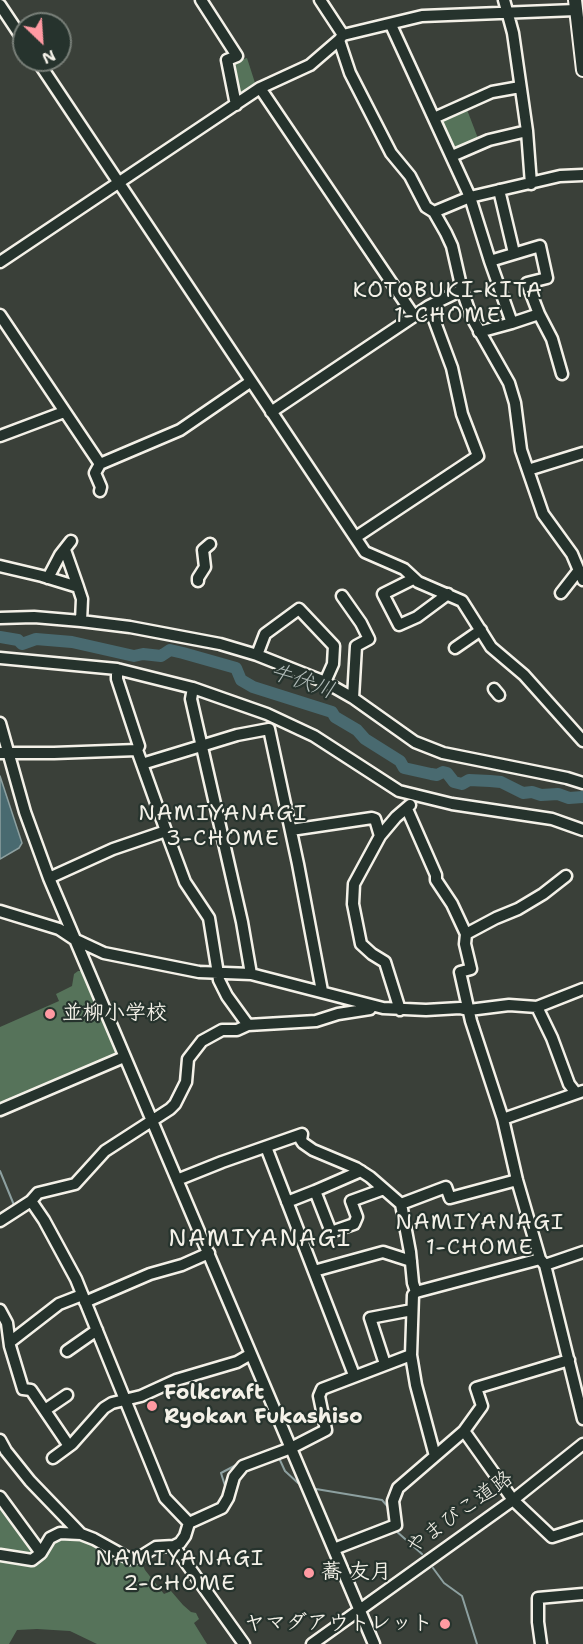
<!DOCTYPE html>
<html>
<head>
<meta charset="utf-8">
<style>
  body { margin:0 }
  #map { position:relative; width:583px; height:1644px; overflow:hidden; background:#3a4039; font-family:"Shantell Sans",sans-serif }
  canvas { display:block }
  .north { position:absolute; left:12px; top:12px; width:60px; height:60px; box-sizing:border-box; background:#26332d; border:2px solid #787f78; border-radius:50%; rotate:155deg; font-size:16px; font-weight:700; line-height:24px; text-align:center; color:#f4f1e8 }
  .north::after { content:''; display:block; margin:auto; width:21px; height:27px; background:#ff9aa2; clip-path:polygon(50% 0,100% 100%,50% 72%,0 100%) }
</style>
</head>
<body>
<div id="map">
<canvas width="583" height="1644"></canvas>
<div class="north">N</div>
</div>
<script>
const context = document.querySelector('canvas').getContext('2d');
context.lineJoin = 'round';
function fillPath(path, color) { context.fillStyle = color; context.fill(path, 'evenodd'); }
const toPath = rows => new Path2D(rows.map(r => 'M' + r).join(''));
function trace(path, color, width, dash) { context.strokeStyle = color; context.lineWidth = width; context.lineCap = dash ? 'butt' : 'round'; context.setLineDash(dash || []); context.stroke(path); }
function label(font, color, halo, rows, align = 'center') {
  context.font = font + ' "Shantell Sans","Klee One",sans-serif'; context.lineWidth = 4.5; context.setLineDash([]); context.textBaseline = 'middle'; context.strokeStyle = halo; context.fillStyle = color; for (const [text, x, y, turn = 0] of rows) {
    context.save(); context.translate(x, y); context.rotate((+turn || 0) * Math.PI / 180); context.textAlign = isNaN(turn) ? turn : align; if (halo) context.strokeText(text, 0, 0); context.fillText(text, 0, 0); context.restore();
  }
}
fillPath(toPath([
  [247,58,256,86,239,99,232,62],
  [466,107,479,141,457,151,453,150,440,124,441,118],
  [78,971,81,971,118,1057,0,1108,0,1027,59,1001,56,994,72,986,74,974],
  [0,1501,36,1552,32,1556,0,1553],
  [74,1536,141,1561,145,1570,164,1594,171,1591,183,1605,191,1612,196,1613,199,1619,194,1623,207,1644,97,1644,70,1631,37,1629,17,1630,9,1644,0,1644,0,1558,23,1562,57,1538]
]), '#56735a');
const water = toPath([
  [0,776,22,843,19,848,0,859,0,776]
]);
fillPath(water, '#496a70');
trace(water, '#8da0a0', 1.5);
trace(toPath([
  [0,1171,14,1205,22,1201],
  [254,1456,275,1448],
  [279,1458,285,1471,298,1483],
  [226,1489,221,1473,238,1464],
  [316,1489,382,1500,389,1508],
  [185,1513,192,1515,207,1509],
  [395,1530,422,1554],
  [433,1568,444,1583,462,1596,477,1644]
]), '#8da0a0', 2);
trace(toPath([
  [0,637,18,640,22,644,36,639,72,642,134,656,143,654,161,656,170,650,183,653,236,668,241,680,253,687,332,712,335,717,357,730,365,739,400,761,404,768,431,774,437,775,443,772,447,773,454,782,462,784,469,780,490,781,501,782,523,793,532,792,541,795,558,794,569,798,583,797]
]), '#496a70', 12);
const minor = toPath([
  [201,0,237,56,227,60,236,105],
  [320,0,343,35],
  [504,0,513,33,527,131,531,184],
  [0,5,24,41],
  [391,25,470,197,490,261],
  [343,35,339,40,350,73,391,153,410,176,426,207,434,212,446,233,452,246,462,290,471,316,509,383,515,403,521,450,543,514,572,554,583,580],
  [343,35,422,16,576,10],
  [37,60,365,552,404,569,418,582,462,601,491,647,524,675,583,741],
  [260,88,414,316],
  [434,118,492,92,520,87],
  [452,156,489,140,527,131],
  [499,190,514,253],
  [434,212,470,197,560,176,583,175],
  [0,262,260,88,310,65,339,40],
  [539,314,512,323,490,261,540,246,547,278,527,283,539,314,552,339,562,374],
  [0,315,100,464,180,430,250,382],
  [479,332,512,323],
  [271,412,429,306,462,290],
  [0,436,64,412],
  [528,470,583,453],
  [100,491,101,487,95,473,100,464],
  [356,537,478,456,462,414,452,368,429,306],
  [65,550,78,587],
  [0,566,42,576,78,587,82,599,81,621],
  [48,578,60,555,71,541],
  [413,579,383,594,399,625,417,617,448,594],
  [198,581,198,578,205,567,203,550,210,544],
  [561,593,579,570],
  [342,596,361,623,369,639,356,646,353,698],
  [0,618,34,617,81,621,130,627,220,644,257,655,325,682,353,698,415,742,443,753,567,778,583,783],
  [455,648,481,630],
  [257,655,265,634,299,609,334,646,333,664,325,682],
  [0,658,117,669,193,688,267,714,314,736,399,791,452,804,552,819,583,830],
  [193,688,191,699,242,922,251,974],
  [494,689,499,695],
  [0,723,25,812,49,878,374,1644],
  [0,753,54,753,137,750],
  [142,764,237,735,269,729,298,864,322,991],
  [407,809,436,875,436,880,452,904,466,934,465,944,471,969,460,972,471,1021,503,1119,517,1180,540,1259,545,1265,583,1419],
  [291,830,372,818,375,819,380,836],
  [49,878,113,849,166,831],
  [0,911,59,929,74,939,104,953,199,972,251,974,383,1008,426,1010,460,1008,469,1010,509,1005,537,1007,583,989],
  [466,934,496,918,518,909,543,894,566,876],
  [537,1007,552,1038,569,1084,576,1093],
  [400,1010,385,962,372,954,361,944,353,904,354,884,380,836,396,817,410,805],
  [248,1025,316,1021,338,1014,370,1009],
  [0,1110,124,1057],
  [503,1119,583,1091],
  [266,1147,354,1375],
  [177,1180,222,1162,302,1134,301,1140,303,1143,313,1150,356,1168,370,1177,401,1204,410,1252,413,1283,416,1292],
  [315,1191,361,1171],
  [31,1201,44,1220,76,1279,165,1498,189,1523],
  [287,1202,315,1191,331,1232,354,1224,357,1217,351,1201,384,1189],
  [401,1204,446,1187,450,1198,517,1180],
  [0,1221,31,1201,38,1193,75,1184,105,1151,170,1109,175,1104,186,1082,188,1059,202,1041,222,1030,237,1030,248,1025,227,996,219,980,209,918,185,882,166,831,137,750,139,746,117,679,117,669],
  [545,1265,583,1252],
  [314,1271,383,1252,411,1261],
  [85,1302,150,1274,182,1265,209,1253],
  [0,1310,7,1323,10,1346,23,1389,31,1390,69,1446],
  [10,1342,59,1304,82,1295],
  [67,1351,97,1330],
  [385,1364,370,1318,412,1310],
  [45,1410,67,1395],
  [464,1431,513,1500,552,1537,583,1527],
  [0,1440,6,1451,30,1481,81,1534],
  [435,1456,416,1385,411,1355,413,1295,416,1292,540,1259],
  [53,1458,72,1444,104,1408,112,1403,141,1396,176,1380,237,1362,251,1354],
  [0,1497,41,1553],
  [174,1546,244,1644],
  [334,1549,396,1525,393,1501,398,1488,464,1431,482,1406,476,1388,569,1360],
  [0,1555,32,1560,41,1553,50,1538,60,1533,81,1534,94,1539,130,1559,140,1557,156,1547,174,1546,180,1543,185,1536,189,1523,222,1508,228,1498,234,1477,243,1466,291,1448,326,1430,319,1396,322,1389,411,1355],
  [312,1644,513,1500,583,1444],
  [541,1644,538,1622,538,1598,583,1594]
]);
const major = toPath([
  [575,0,583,70]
]);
trace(minor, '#f4f1e8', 15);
trace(major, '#f4f1e8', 16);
trace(minor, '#26332d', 10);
trace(major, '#26332d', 12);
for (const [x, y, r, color] of [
  [50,1014,6,"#ff9aa2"],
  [152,1406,6,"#ff9aa2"],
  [309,1573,6,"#ff9aa2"],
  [445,1624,6,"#ff9aa2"]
]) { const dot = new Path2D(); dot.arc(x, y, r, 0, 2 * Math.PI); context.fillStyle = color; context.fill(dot); trace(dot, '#26332d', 2); }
label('bold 21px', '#f4f1e8', '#26332d', [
  ["並柳小学校",62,1014],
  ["Folkcraft",164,1394],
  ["Ryokan Fukashiso",164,1418],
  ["蕎 友月",321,1573],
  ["ヤマダアウトレット",433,1624,"right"]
], 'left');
label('21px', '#f4f1e8', '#26332d', [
  ["やまびこ道路",460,1513,-36]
]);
context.letterSpacing = '1.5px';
label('22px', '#f4f1e8', '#26332d', [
  ["KOTOBUKI-KITA",448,291],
  ["1-CHOME",448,316],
  ["NAMIYANAGI",223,814],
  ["3-CHOME",223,839],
  ["NAMIYANAGI",480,1223],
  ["1-CHOME",480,1248],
  ["NAMIYANAGI",180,1559],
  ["2-CHOME",180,1584]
]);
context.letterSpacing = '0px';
label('italic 22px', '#b0bbb8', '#26332d', [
  ["牛伏川",302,682,19]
]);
context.letterSpacing = '1.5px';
label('24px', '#f4f1e8', '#26332d', [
  ["NAMIYANAGI",260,1240]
]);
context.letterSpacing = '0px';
</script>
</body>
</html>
